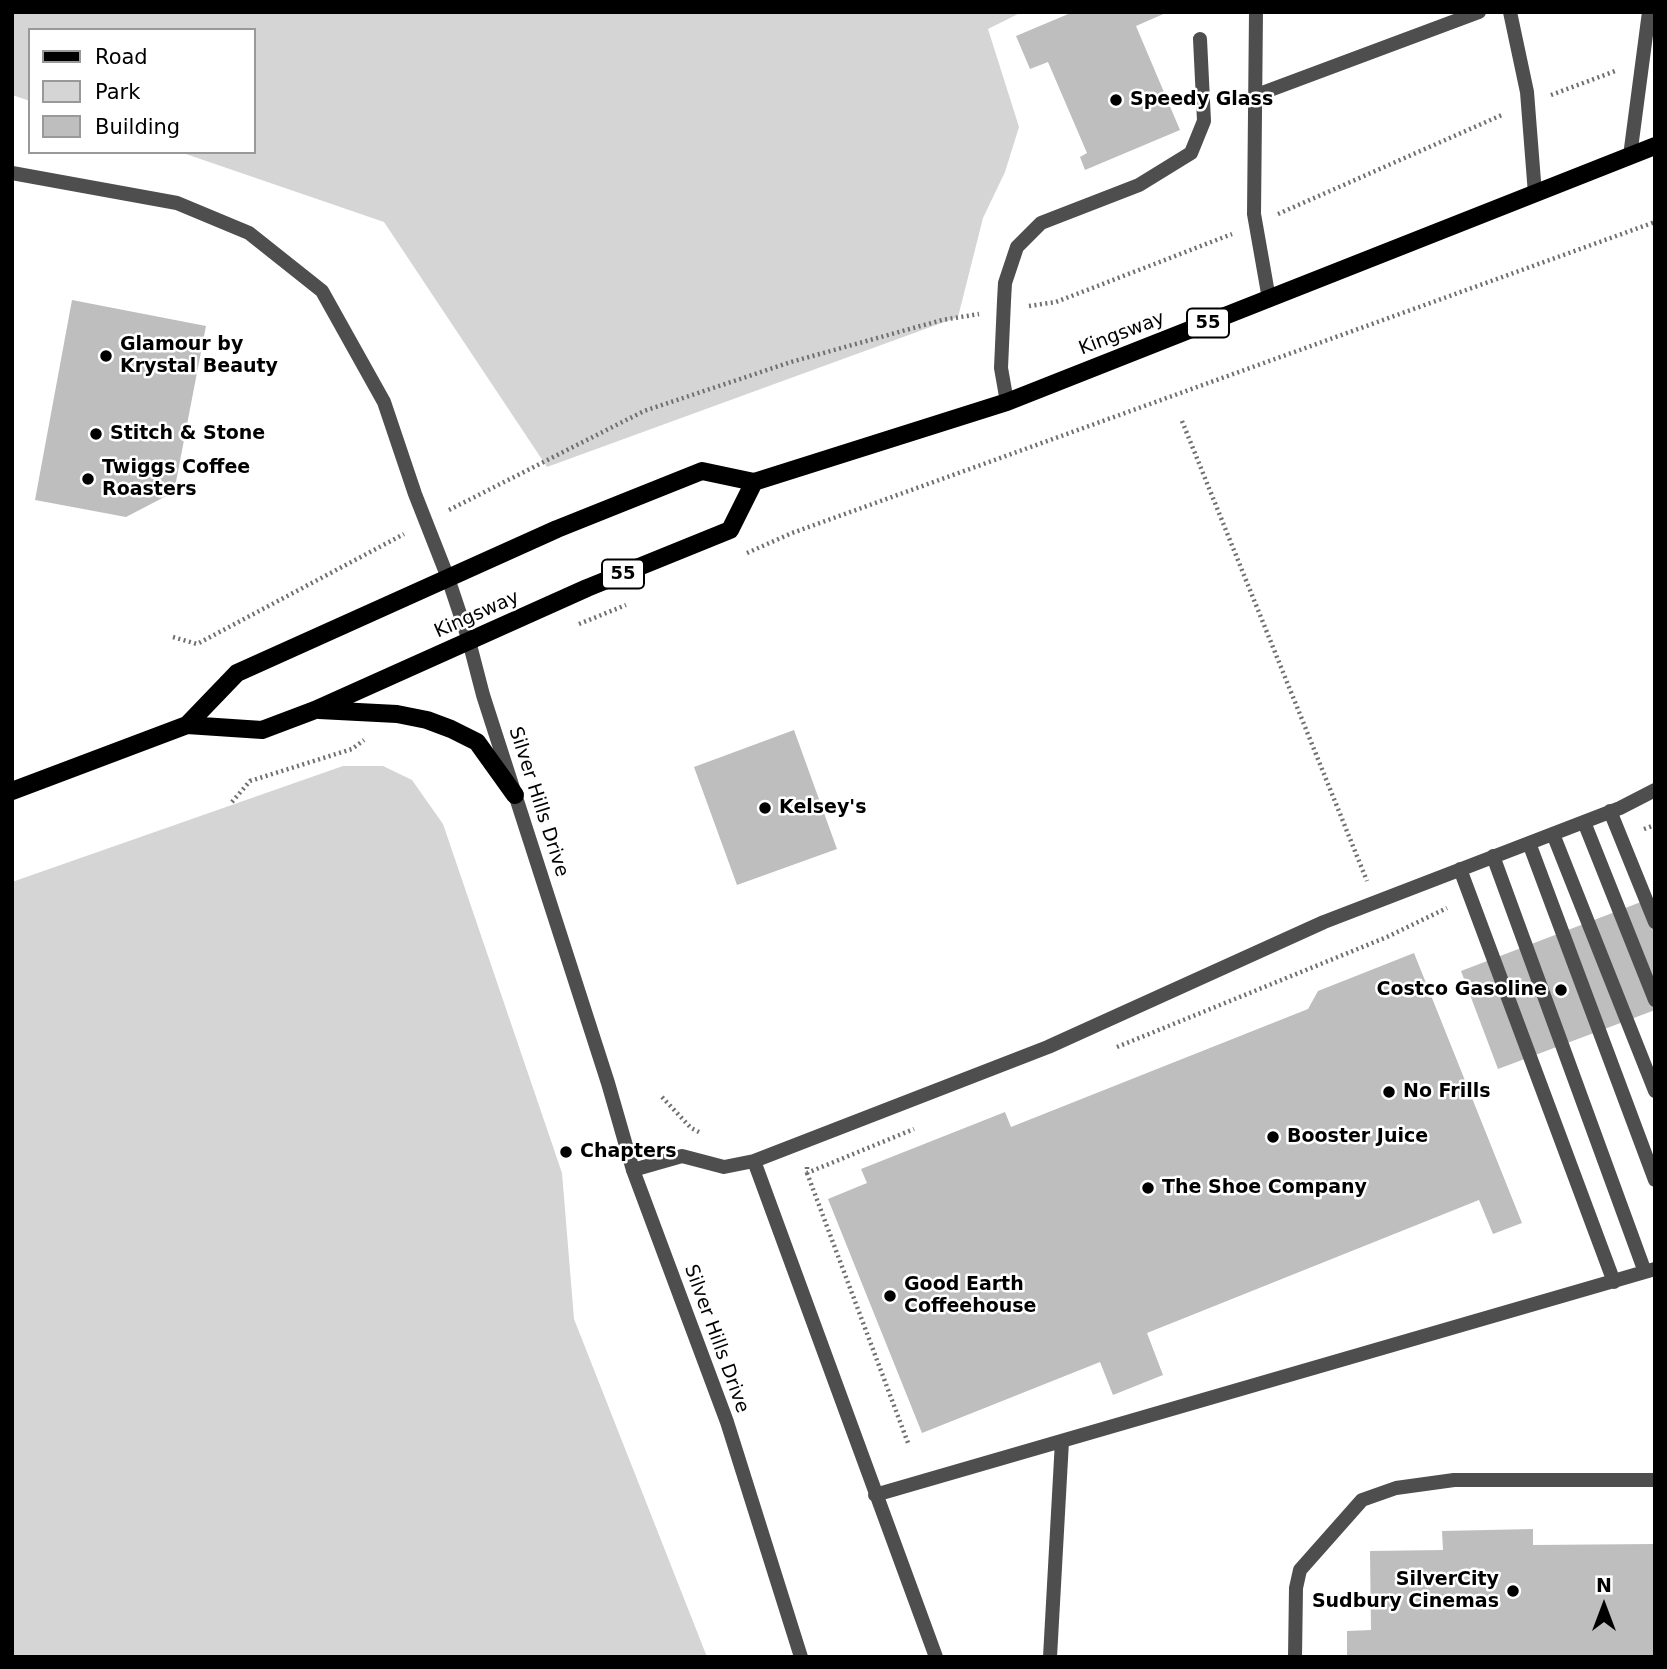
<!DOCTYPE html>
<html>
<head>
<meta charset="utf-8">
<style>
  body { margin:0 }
  #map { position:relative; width:1667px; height:1669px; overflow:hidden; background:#fff; font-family:"DejaVu Sans",sans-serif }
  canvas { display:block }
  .frame { position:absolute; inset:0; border:14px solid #000; pointer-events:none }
  .legend { position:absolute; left:28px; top:28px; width:228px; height:126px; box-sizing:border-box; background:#fff; border:2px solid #999; margin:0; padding:9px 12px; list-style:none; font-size:21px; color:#000 }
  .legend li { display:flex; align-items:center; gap:14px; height:35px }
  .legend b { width:35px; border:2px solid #999 }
  .north { position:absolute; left:1569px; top:1571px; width:70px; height:70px; -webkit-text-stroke:5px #fff; paint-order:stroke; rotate:0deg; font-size:19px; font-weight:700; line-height:28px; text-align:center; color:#000 }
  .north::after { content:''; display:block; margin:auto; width:24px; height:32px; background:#000; clip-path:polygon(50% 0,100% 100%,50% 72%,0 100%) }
</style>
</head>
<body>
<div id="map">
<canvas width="1667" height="1669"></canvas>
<div class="frame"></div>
<ul class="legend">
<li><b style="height:9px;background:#000"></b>Road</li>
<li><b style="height:19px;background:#d5d5d5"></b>Park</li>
<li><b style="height:19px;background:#bebebe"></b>Building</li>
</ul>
<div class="north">N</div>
</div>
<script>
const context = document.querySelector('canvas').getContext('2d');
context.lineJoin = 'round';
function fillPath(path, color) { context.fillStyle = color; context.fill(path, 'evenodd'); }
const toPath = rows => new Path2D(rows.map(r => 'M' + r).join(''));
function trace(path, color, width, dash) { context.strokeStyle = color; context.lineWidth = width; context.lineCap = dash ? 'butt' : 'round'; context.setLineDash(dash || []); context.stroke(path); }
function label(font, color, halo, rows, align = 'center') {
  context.font = font + ' "DejaVu Sans",sans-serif'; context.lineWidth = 5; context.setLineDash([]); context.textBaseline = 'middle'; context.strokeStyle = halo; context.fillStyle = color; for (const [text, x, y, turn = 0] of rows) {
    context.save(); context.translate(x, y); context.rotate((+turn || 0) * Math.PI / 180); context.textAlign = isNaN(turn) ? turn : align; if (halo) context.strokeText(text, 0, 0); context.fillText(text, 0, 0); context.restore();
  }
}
fillPath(toPath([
  [12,12,1022,12,988,29,1019,127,1005,172,983,218,958,317,547,467,384,222,180,152,254,152,254,30,30,30,30,101,12,95],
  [343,766,383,766,412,780,443,824,562,1173,574,1319,707,1657,12,1657,12,882]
]), '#d5d5d5');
fillPath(toPath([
  [1073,12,1168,12,1136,26,1180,130,1085,170,1080,157,1087,153,1048,62,1030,69,1016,36],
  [72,300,206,326,174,492,126,517,35,500],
  [794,730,837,849,737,885,694,767],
  [1654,897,1655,1010,1498,1069,1461,971],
  [1414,953,1522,1223,1493,1234,1479,1200,1147,1333,1163,1375,1113,1395,1100,1362,922,1433,828,1199,867,1183,861,1169,1005,1112,1011,1127,1308,1009,1318,991],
  [1533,1529,1533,1545,1655,1544,1655,1657,1347,1657,1347,1631,1371,1630,1370,1551,1443,1550,1442,1531]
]), '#bebebe');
trace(toPath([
  [1551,95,1618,70],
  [1278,214,1504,114],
  [1029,306,1056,302,1232,234],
  [1182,421,1367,881],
  [449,510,644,411,791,362,942,320,979,314],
  [747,553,792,533,1655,222],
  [579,624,626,605],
  [173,637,197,644,404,534],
  [232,802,250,781,352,749,364,740],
  [1644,829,1655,825],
  [1117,1047,1387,937,1447,908],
  [662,1097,691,1128,699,1132],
  [807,1167,807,1173,914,1129],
  [807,1173,908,1443]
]), '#707070', 4.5, [2, 3.5]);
trace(toPath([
  [1256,12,1254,214,1269,299],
  [1510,12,1527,92,1535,194],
  [1254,96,1479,12],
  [1630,156,1649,12],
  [1007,402,1001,368,1004,301,1005,283,1017,247,1041,223,1139,185,1191,153,1204,121,1200,39],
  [1610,811,1655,922],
  [1584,822,1655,1000],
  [1553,834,1655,1091],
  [1529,843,1655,1180],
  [1493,856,1645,1272],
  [1460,869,1614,1282],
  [754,1161,936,1657],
  [633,1170,682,1156,724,1167,754,1161,1048,1047,1324,922,1620,808,1655,790],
  [875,1495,1655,1269],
  [1050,1657,1062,1441],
  [1295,1657,1296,1588,1300,1570,1362,1500,1396,1488,1454,1480,1655,1480]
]), '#4e4e4e', 14);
trace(toPath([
  [12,173,177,203,249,233,322,291,384,402,415,494,448,578,469,641,483,695,608,1083,633,1170,727,1422,801,1657]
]), '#4e4e4e', 14);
trace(toPath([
  [319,710,397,714,427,720,451,729,477,742,515,795],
  [187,725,237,673,557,529,702,471,754,482,1007,402,1655,146],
  [12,791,187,725,262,730,315,710,587,588,730,530,754,482]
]), '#000', 18);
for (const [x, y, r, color] of [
  [1116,100,7,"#000"],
  [106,356,7,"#000"],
  [96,434,7,"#000"],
  [88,479,7,"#000"],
  [765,808,7,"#000"],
  [1561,990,7,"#000"],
  [1389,1092,7,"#000"],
  [1273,1137,7,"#000"],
  [566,1152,7,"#000"],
  [1148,1188,7,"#000"],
  [890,1296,7,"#000"],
  [1513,1591,7,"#000"]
]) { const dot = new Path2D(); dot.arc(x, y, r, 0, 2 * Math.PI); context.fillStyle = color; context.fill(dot); trace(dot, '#fff', 2.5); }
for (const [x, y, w] of [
  [1208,323,42],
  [623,574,42]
]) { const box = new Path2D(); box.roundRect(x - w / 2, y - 14.5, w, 29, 5); context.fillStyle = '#fff'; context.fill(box); trace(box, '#000', 2); }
label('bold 18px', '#000', null, [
  ["55",1208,323],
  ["55",623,574]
]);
label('bold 19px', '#000', '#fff', [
  ["Speedy Glass",1130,100],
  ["Glamour by",120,345],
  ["Krystal Beauty",120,367],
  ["Stitch & Stone",110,434],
  ["Twiggs Coffee",102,468],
  ["Roasters",102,490],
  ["Kelsey's",779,808],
  ["Costco Gasoline",1547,990,"right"],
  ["No Frills",1403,1092],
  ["Booster Juice",1287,1137],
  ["Chapters",580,1152],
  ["The Shoe Company",1162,1188],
  ["Good Earth",904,1285],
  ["Coffeehouse",904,1307],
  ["SilverCity",1499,1580,"right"],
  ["Sudbury Cinemas",1499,1602,"right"]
], 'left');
label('19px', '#000', '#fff', [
  ["Kingsway",1122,334,-21],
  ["Kingsway",477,615,-24],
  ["Silver Hills Drive",538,802,72],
  ["Silver Hills Drive",716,1339,70]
]);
</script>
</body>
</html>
